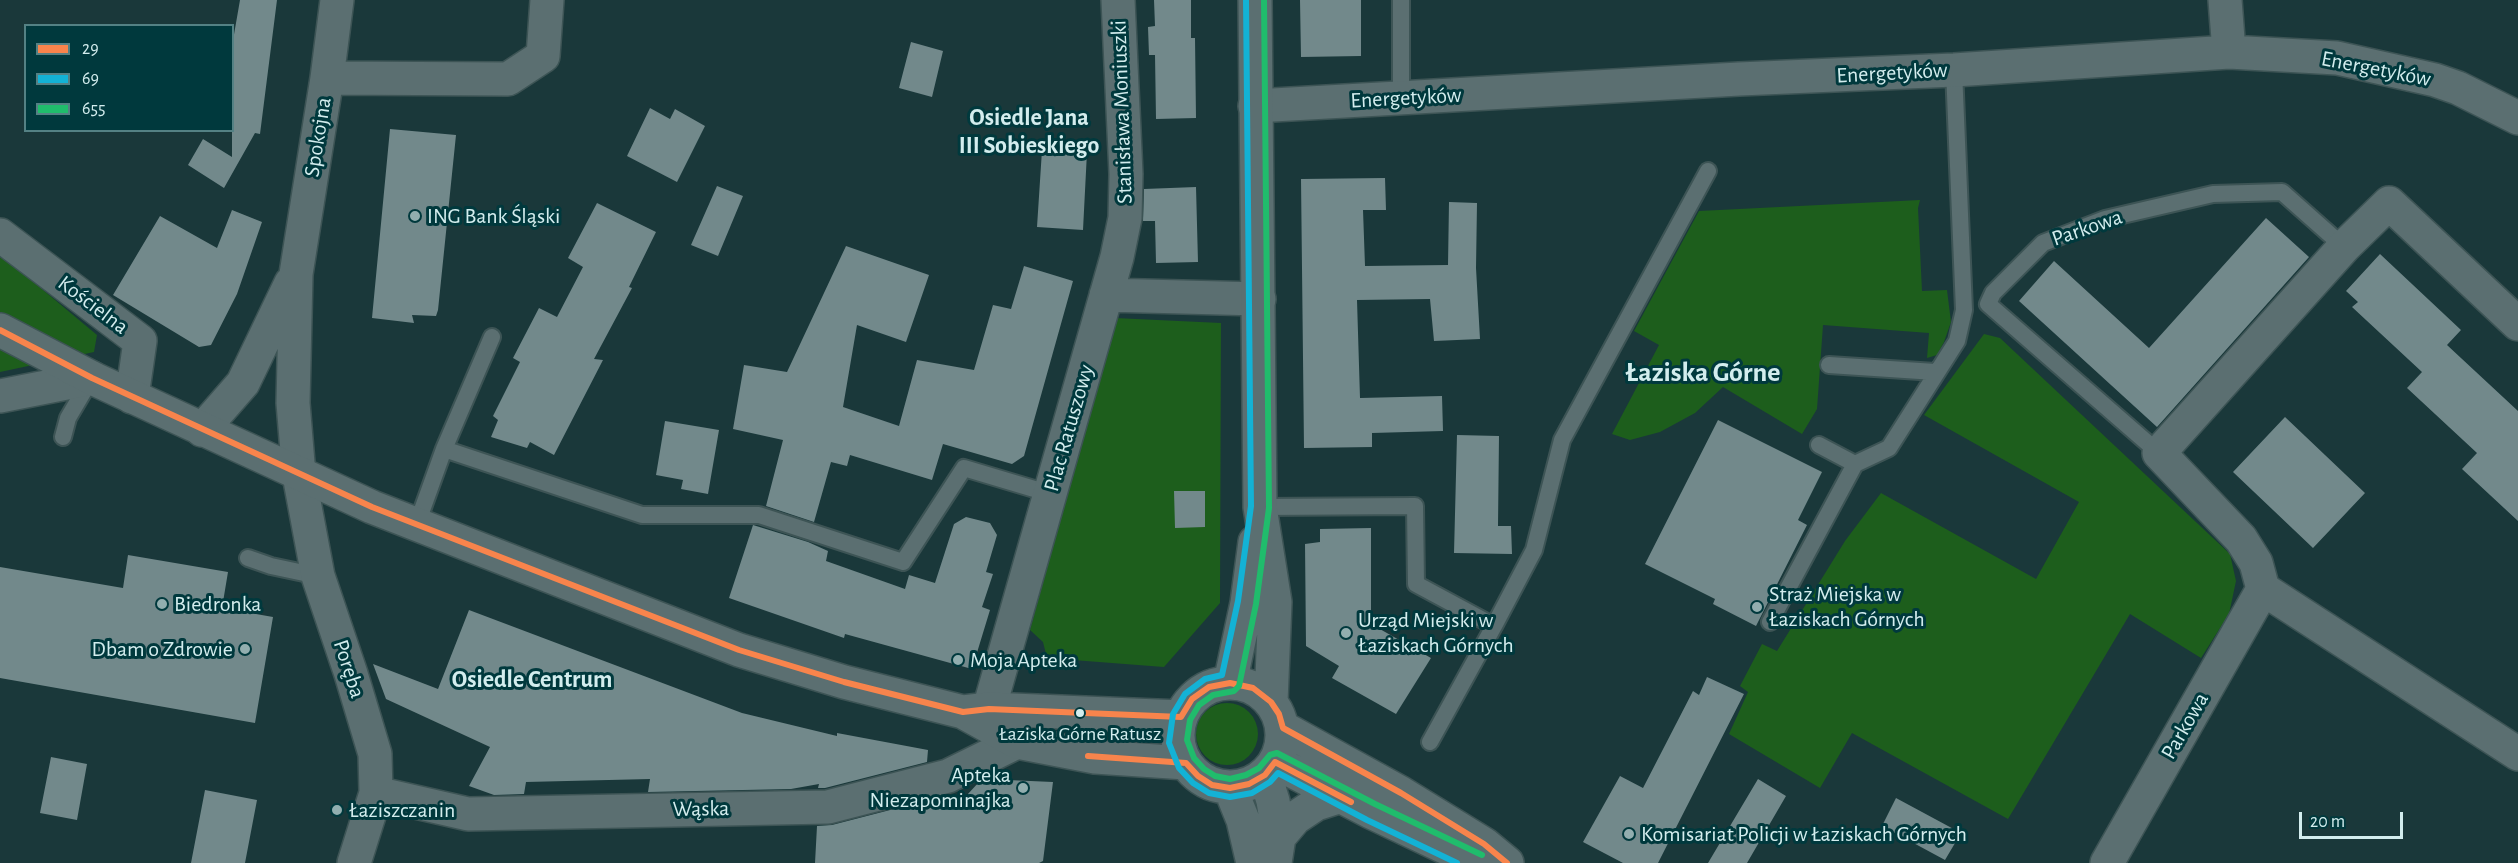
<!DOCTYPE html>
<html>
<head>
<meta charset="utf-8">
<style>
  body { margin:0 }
  #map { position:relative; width:2518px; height:863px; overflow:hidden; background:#1a383a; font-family:"Alegreya Sans",sans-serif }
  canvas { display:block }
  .legend { position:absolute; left:24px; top:24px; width:210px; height:108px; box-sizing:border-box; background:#00393d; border:2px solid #548184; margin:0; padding:8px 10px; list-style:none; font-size:18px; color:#d3edee }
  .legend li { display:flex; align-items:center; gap:12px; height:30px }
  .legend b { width:30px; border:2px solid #548184 }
  .scale { position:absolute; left:2299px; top:812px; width:104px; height:27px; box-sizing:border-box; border:3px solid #d3edee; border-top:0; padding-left:8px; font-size:18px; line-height:21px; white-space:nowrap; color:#d3edee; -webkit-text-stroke:4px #00393d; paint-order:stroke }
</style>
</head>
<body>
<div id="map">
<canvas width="2518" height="863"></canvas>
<ul class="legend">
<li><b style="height:8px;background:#f8844c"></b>29</li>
<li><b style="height:8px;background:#13b2d5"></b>69</li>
<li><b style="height:8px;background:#20bc6c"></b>655</li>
</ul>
<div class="scale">20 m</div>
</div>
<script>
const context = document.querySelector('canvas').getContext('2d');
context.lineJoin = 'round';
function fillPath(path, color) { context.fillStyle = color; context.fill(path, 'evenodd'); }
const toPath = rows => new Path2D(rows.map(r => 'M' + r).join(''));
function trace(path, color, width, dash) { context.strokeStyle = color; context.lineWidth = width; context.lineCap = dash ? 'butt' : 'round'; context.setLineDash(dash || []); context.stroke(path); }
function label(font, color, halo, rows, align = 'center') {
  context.font = font + ' "Alegreya Sans",sans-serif'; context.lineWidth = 6; context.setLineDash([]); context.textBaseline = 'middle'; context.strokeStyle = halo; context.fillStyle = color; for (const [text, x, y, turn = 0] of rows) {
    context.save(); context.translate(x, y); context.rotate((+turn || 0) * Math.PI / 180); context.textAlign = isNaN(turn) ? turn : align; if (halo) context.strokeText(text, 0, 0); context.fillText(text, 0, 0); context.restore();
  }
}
fillPath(toPath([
  [1920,200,1918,208,1922,291,1947,290,1951,322,1944,342,1937,355,1927,358,1929,333,1823,325,1817,409,1802,434,1723,387,1695,413,1660,432,1630,440,1612,434,1659,345,1634,331,1699,211],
  [0,254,97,335,94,352,0,372],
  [1115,318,1221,323,1220,603,1164,667,1047,658,1043,642,1030,630],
  [1984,334,2000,338,2230,554,2236,581,2229,614,2201,658,2130,614,2008,819,1852,733,1820,788,1729,734,1748,692,1740,686,1762,644,1777,651,1845,541,1881,493,2036,579,2079,502,1924,415],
  '1196 734a31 31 0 1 1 62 0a31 31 0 1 1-62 0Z'
]), '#1d5e1c');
fillPath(toPath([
  [240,0,277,0,260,134,255,133,224,188,188,165,203,139,232,157,232,46],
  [1154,0,1191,0,1191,38,1195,38,1196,118,1156,119,1155,55,1149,55,1148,27,1155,26],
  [1300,0,1361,0,1361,56,1301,57],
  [911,42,943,51,932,97,899,88],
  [650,108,670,119,675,109,705,126,677,182,627,156],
  [390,129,456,135,438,310,436,316,412,315,414,323,372,318],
  [1042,150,1087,152,1083,230,1037,227],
  [1385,178,1386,210,1363,210,1365,266,1448,265,1449,202,1477,203,1476,268,1480,339,1434,341,1430,299,1357,300,1360,398,1442,396,1443,431,1372,433,1372,447,1304,448,1301,179],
  [717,186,743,196,718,256,691,245],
  [1196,187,1198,262,1156,263,1155,221,1143,221,1144,189],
  [597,203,656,232,629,287,632,288,594,359,603,360,554,455,530,442,527,448,491,437,498,420,493,416,520,362,513,358,539,308,557,317,583,267,568,258],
  [232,210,262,222,237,294,211,345,199,347,113,295,160,216,217,248],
  [2266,218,2309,257,2157,427,2019,301,2054,261,2149,348],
  [846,246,929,275,906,342,857,325,843,407,899,426,917,360,974,370,993,305,1011,309,1024,266,1073,281,1024,456,1012,464,943,444,932,480,850,455,847,466,831,462,814,522,766,506,783,440,733,429,744,365,787,372],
  [2380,254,2461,330,2447,345,2518,411,2518,521,2462,469,2477,453,2407,388,2422,372,2352,307,2358,302,2346,291],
  [2285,417,2365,493,2313,548,2233,472],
  [1718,420,1822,472,1798,520,1807,525,1756,626,1713,604,1715,599,1645,564],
  [665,421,719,430,708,494,681,489,683,480,656,475],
  [1457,435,1499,436,1498,526,1511,526,1512,554,1454,553],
  [1174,491,1205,491,1205,527,1175,528],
  [966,517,990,523,997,535,986,572,993,574,982,607,990,610,972,669,845,634,844,638,729,598,753,525,808,542,828,551,826,561,905,589,909,575,935,583,954,524],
  [1371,528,1371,624,1431,658,1396,714,1332,678,1339,666,1306,646,1305,544,1320,542,1320,529],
  [128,555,228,572,222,608,273,617,255,723,0,678,0,567,123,588],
  [469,610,742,713,837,736,837,733,928,750,927,762,825,788,818,788,819,784,791,789,648,792,650,779,526,782,524,794,494,795,469,786,490,747,386,699,373,664,438,689],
  [1707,677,1744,694,1658,863,1623,863,1583,842,1620,776,1643,788,1693,691,1699,695],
  [51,757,87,764,77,820,40,813],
  [985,779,1053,782,1043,861,1039,863,815,863,817,826,832,825,921,802,967,795,979,782],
  [1758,779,1786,796,1747,863,1708,863],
  [205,790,257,800,245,863,191,863],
  [1896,798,1961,833,1945,860,1882,826]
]), '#72898b');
const service = toPath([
  [1401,0,1401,98],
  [1829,365,1935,372],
  [63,437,68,418,91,379],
  [1819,445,1855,464,1889,448,1957,341,1964,310,1954,70],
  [444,449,642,515,759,515,903,562,964,468,1051,494],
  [2159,453,1988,304,1993,293,2043,243,2105,219,2213,194,2282,192,2344,247],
  [1260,507,1415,506,1416,584,1494,626,1534,550,1562,440,1708,171],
  [417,524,444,449,492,337],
  [248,558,271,566,318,576],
  [1770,622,1855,464],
  [1430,742,1494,626]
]);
const minor = toPath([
  [337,0,327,78,296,274,293,403,299,475,318,576,351,674,375,754,376,793,354,863],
  [2225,0,2229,52],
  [327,78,508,79,543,56,547,0],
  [1255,106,1739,79,1954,70,2229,52,2337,58,2435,80,2458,88,2518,118],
  [0,235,140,341,132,397],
  [1106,295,1259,299],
  [2518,324,2389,203,2344,247,2159,453,2241,539,2256,563,2263,589,2518,754],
  [0,396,92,378],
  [202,430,243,383,291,283],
  [989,709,1117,257,1125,218,1126,174,1118,0],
  [376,793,468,814,828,807,948,776,1017,742],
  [2107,863,2263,589]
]);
const tertiary = toPath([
  [1255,0,1260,507,1275,602,1271,702],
  [0,330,92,378,372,507,739,650,844,682,963,712,1017,742,1095,757,1186,763],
  [1230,683,1247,603,1255,542],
  '1178 735a52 52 0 1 1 104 0a52 52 0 1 1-104 0Z',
  [963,712,989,709,1181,717],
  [1283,728,1401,793,1484,844,1507,863],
  [1275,762,1371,812,1478,863],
  [1265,775,1273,801,1279,837,1275,863],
  [1230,788,1243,820,1253,863],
  [1279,837,1295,818,1316,804,1341,796]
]);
trace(service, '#3d5455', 20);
trace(minor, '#3d5455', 36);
trace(tertiary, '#3d5455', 36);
trace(service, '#5b6f71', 16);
trace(minor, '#5b6f71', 33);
trace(tertiary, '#5b6f71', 33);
trace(toPath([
  [0,330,92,378,372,507,739,650,844,682,963,712,989,709,1181,717,1192,699,1209,687,1230,683,1253,688,1271,702,1279,714,1283,728,1401,793,1484,844,1507,863],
  [1088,756,1186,763,1198,776,1212,785,1230,788,1249,784,1265,775,1275,762,1351,802]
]), '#f8844c', 6);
trace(toPath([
  [1246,0,1251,506,1238,601,1222,675,1205,679,1185,694,1173,714,1169,743,1179,768,1193,783,1209,793,1230,797,1252,793,1270,782,1278,773,1367,820,1457,863]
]), '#13b2d5', 6);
trace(toPath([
  [1264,0,1269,508,1256,604,1239,686,1234,691,1213,695,1199,705,1190,720,1187,740,1194,758,1204,769,1215,776,1230,779,1246,775,1259,768,1270,755,1277,753,1375,804,1482,855]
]), '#20bc6c', 6);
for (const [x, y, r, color] of [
  [415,216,6,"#92aeaf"],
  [162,604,6,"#92aeaf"],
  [1757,607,6,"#92aeaf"],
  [1346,633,6,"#92aeaf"],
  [245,649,6,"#92aeaf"],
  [958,660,6,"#92aeaf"],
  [1080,713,5,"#d3edee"],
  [1023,788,6,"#92aeaf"],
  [337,810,6,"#92aeaf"],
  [1629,834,6,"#92aeaf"]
]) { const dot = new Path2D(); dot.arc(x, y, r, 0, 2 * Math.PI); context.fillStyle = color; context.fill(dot); trace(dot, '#00393d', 2); }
label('20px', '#d3edee', '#00393d', [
  ["Łaziska Górne Ratusz",1080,734]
]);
label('22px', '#d3edee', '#00393d', [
  ["Energetyków",2376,69,11],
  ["Energetyków",1892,73,-3],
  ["Energetyków",1406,98,-3],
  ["Stanisława Moniuszki",1122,112,-92],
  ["Spokojna",318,137,-81],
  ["Parkowa",2087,228,-19],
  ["Kościelna",93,305,37],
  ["Plac Ratuszowy",1069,428,-74],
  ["Poręba",349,669,72],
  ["Parkowa",2185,726,-60],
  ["Wąska",701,809,-1]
]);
label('22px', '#d3edee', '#00393d', [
  ["ING Bank Śląski",427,216],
  ["Straż Miejska w",1769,594],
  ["Łaziskach Górnych",1769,619],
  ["Biedronka",174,604],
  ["Urząd Miejski w",1358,620],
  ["Łaziskach Górnych",1358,645],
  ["Dbam o Zdrowie",233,649,"right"],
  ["Moja Apteka",970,660],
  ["Apteka",1011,775,"right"],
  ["Niezapominajka",1011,800,"right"],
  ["Łaziszczanin",349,810],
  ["Komisariat Policji w Łaziskach Górnych",1641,834]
], 'left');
label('bold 24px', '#d3edee', '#00393d', [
  ["Osiedle Jana",1029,118],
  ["III Sobieskiego",1029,146],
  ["Osiedle Centrum",532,680]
]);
label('bold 28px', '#d3edee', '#00393d', [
  ["Łaziska Górne",1703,373]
]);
</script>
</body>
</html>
